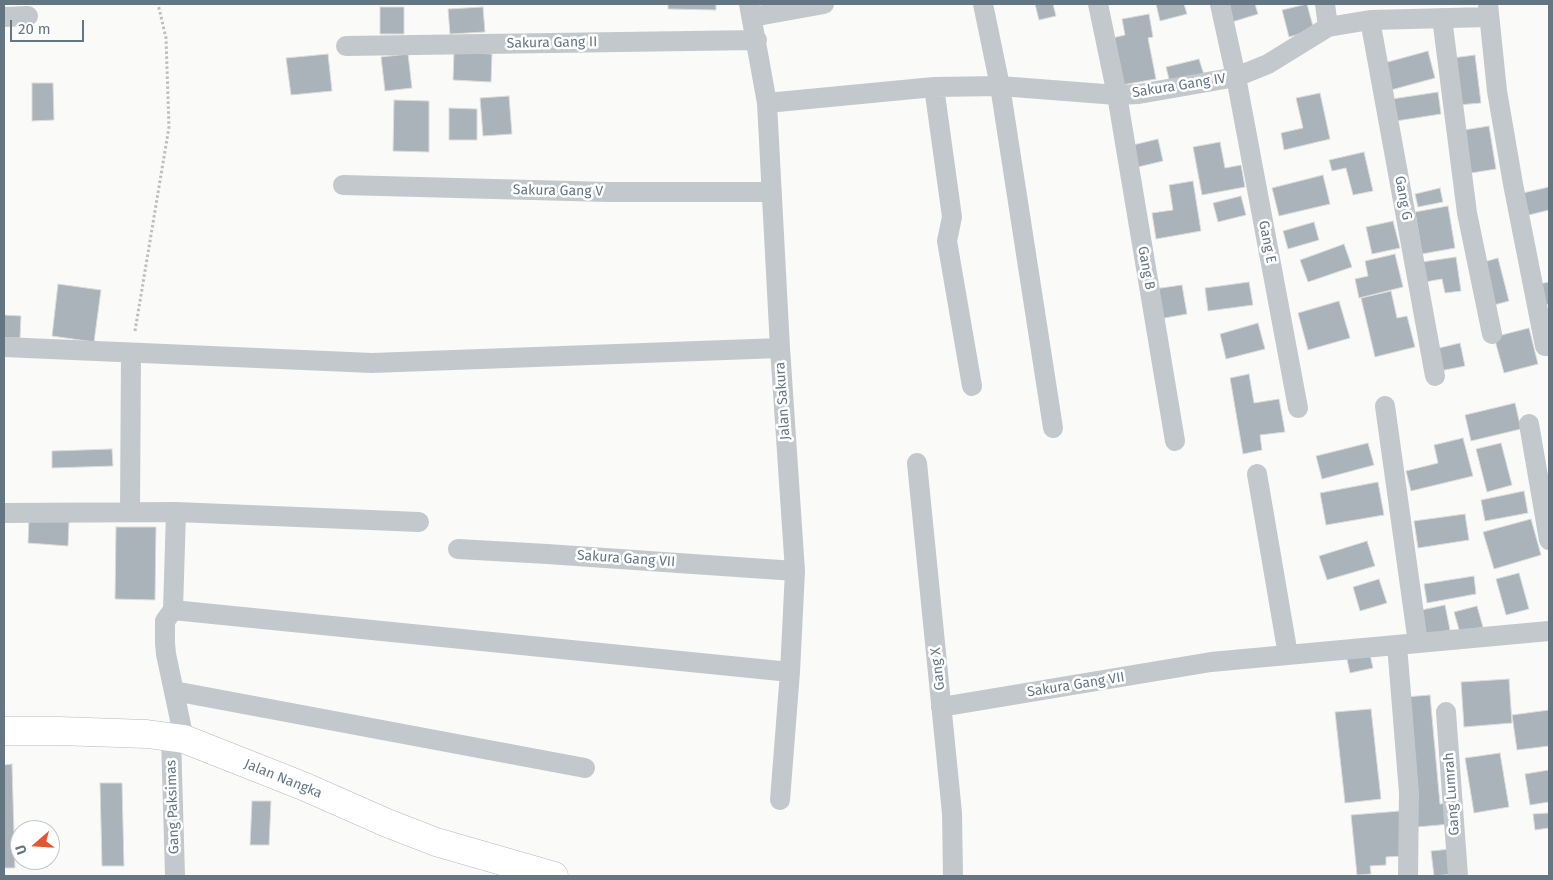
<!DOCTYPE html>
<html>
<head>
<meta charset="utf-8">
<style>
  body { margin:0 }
  #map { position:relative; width:1553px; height:880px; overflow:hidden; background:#fafaf8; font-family:"Fira Sans",sans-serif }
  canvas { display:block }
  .frame { position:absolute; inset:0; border:5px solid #657683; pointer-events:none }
  .north { position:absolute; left:10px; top:820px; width:50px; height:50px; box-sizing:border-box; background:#fff; border:1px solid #c1c8cd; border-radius:50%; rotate:251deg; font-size:14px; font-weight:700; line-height:20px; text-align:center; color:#657683 }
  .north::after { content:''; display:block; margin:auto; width:18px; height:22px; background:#e4572e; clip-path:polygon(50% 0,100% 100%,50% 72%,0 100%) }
  .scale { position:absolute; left:10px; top:20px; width:74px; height:22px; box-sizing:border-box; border:2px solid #657683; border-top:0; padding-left:6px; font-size:15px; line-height:18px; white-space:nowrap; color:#657683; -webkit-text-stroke:4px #fff; paint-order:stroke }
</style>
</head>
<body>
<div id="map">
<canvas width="1553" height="880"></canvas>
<div class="frame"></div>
<div class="north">U</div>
<div class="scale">20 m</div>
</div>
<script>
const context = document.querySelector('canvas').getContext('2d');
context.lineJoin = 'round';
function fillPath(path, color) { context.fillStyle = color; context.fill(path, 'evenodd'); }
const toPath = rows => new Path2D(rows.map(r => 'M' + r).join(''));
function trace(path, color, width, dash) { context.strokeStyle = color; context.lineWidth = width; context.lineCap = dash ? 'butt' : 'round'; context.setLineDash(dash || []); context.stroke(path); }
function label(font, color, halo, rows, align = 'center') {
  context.font = font + ' "Fira Sans",sans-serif'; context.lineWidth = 5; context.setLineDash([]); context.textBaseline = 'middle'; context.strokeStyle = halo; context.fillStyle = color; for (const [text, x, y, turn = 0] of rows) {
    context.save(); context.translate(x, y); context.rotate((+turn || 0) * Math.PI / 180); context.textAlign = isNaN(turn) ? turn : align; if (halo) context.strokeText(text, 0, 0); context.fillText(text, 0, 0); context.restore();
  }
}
const building = toPath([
  [668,4,716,4,716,10,668,9,668,4],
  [1035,4,1053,4,1056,16,1039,20,1035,4],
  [1156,4,1184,4,1187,14,1160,21,1156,4],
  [1226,4,1255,4,1258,14,1232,22,1226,4],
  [1307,4,1314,30,1289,37,1282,10,1307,4],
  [380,7,404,7,404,34,380,34,380,7],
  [483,7,485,32,450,34,448,9,483,7],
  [1149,14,1153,37,1148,38,1156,79,1122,85,1112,38,1125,35,1122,19,1149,14],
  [1428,51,1435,78,1391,90,1384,63,1428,51],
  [454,52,492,54,491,82,453,80,454,52],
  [328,54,332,91,291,95,286,58,328,54],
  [408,54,412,88,385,91,381,57,408,54],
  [1475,55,1481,103,1458,105,1452,58,1475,55],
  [1199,59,1205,78,1171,87,1166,67,1199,59],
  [32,83,53,83,54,120,32,121,32,83],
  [1438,92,1441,114,1396,121,1392,99,1438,92],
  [1320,93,1330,139,1284,150,1281,133,1303,128,1296,98,1320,93],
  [509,96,512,134,483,136,480,98,509,96],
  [394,100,429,101,429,152,393,151,394,100],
  [449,108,477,109,477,140,449,140,449,108],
  [1489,126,1496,169,1471,173,1464,130,1489,126],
  [1158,139,1163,161,1138,167,1133,145,1158,139],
  [1220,142,1225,168,1241,165,1245,187,1202,195,1193,147,1220,142],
  [1364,152,1373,191,1353,195,1346,168,1332,171,1329,160,1364,152],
  [1323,175,1330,204,1279,216,1272,188,1323,175],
  [1193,181,1201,231,1156,239,1152,213,1173,210,1169,185,1193,181],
  [1549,187,1549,210,1529,215,1523,193,1549,187],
  [1440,188,1443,202,1418,207,1415,194,1440,188],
  [1241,196,1246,215,1218,222,1213,203,1241,196],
  [1448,206,1455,248,1422,254,1415,212,1448,206],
  [1393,221,1400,248,1372,254,1366,227,1393,221],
  [1314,222,1319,240,1288,249,1283,231,1314,222],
  [1344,244,1352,267,1308,282,1300,260,1344,244],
  [1395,254,1403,287,1359,298,1355,279,1368,276,1365,261,1395,254],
  [1456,257,1461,291,1445,293,1442,279,1425,282,1422,262,1456,257],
  [1498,258,1509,301,1490,306,1480,263,1498,258],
  [1249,282,1253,305,1208,311,1205,288,1249,282],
  [1549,282,1549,304,1538,307,1534,285,1549,282],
  [58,284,101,290,94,342,52,336,58,284],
  [1182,285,1187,314,1159,319,1154,289,1182,285],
  [1391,291,1397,318,1407,316,1415,347,1375,357,1361,298,1391,291],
  [1339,301,1350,338,1308,350,1298,313,1339,301],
  [4,315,21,316,20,338,4,338,4,315],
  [1258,323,1265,349,1226,359,1220,334,1258,323],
  [1529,328,1538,364,1504,373,1494,337,1529,328],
  [1460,343,1465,366,1440,371,1435,349,1460,343],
  [1249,374,1254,403,1279,399,1285,432,1260,435,1262,450,1243,454,1230,378,1249,374],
  [1515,403,1521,429,1471,441,1465,415,1515,403],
  [1463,438,1473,476,1411,491,1406,471,1438,463,1434,445,1463,438],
  [1368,443,1374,465,1322,479,1316,456,1368,443],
  [1501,443,1512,485,1487,492,1476,449,1501,443],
  [112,449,113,466,52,468,52,451,112,449],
  [1378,482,1384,515,1326,525,1320,493,1378,482],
  [1524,491,1528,513,1485,521,1481,500,1524,491],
  [1465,514,1469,540,1418,548,1414,521,1465,514],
  [29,518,69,521,68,546,28,543,29,518],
  [1531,519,1541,555,1494,569,1483,532,1531,519],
  [116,527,156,527,155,600,115,599,116,527],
  [1367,541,1375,566,1327,580,1319,556,1367,541],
  [1519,573,1529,609,1506,615,1496,579,1519,573],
  [1474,576,1476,594,1427,603,1424,584,1474,576],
  [1379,579,1387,603,1360,611,1353,587,1379,579],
  [1445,605,1450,630,1423,637,1417,611,1445,605],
  [1477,606,1483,627,1460,633,1454,612,1477,606],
  [1369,650,1373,668,1350,673,1346,655,1369,650],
  [1509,679,1512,723,1464,727,1461,682,1509,679],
  [1430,695,1440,804,1449,803,1451,824,1417,827,1405,697,1430,695],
  [1371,709,1381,799,1345,803,1335,712,1371,709],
  [1549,710,1549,746,1517,750,1512,715,1549,710],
  [1500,753,1509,807,1474,813,1465,758,1500,753],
  [12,764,15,868,4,868,4,765,12,764],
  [1549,770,1549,802,1530,805,1525,774,1549,770],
  [100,783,122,783,124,866,102,866,100,783],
  [252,801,271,801,269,845,250,845,252,801],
  [1400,811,1404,856,1386,857,1386,865,1370,866,1371,874,1357,875,1351,815,1400,811],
  [1549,813,1549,828,1535,830,1533,814,1549,813],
  [1451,849,1454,874,1434,876,1431,851,1451,849]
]);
fillPath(building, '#aab3b9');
trace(building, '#dcdcda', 1);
const secondary = toPath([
  [4,731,59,731,147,734,184,739,303,786,387,823,436,842,554,876]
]);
trace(secondary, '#b3babf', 29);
trace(toPath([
  [135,331,169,127,166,38,158,4]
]), '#bbbfc2', 3, [2.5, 2.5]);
trace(toPath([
  [749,4,767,103,780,348,795,571,790,672,780,800],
  [983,4,1000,86,1053,428],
  [1098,4,1117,95,1175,441],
  [1220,4,1236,77,1298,408],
  [1325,4,1328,27],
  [1488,4,1497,91,1513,184,1545,346,1549,346],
  [4,17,28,16],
  [752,17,824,4],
  [1442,18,1467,213,1492,334],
  [1370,20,1435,376],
  [346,46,757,40],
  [934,87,952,217,947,241,972,386],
  [767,103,934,87,1000,86,1117,95,1139,94,1236,77,1268,64,1328,27,1370,20,1489,17],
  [343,185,608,192,772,192],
  [4,347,372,363,780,348],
  [1385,406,1418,643],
  [1529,424,1549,540],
  [917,463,952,813,953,876],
  [1257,474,1288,655],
  [130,511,131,354],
  [176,512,173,610,165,621,165,643,166,654,184,739],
  [4,513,176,512,419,522],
  [458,549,547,554,795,571],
  [173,610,790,672],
  [1397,645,1409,793,1408,876],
  [174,691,585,768],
  [941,707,1211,662,1549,631],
  [1446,712,1458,876],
  [171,737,175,876]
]), '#c3c8cc', 20);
trace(secondary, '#fff', 28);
label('14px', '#657683', '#fff', [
  ["Sakura Gang II",552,43,-1],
  ["Sakura Gang IV",1179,86,-9],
  ["Sakura Gang V",558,191,1],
  ["Gang G",1403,198,80],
  ["Gang E",1267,242,79],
  ["Gang B",1146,268,80],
  ["Jalan Sakura",783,401,-94],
  ["Sakura Gang VII",626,559,4],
  ["Gang X",938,669,-96],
  ["Sakura Gang VII",1076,685,-9],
  ["Jalan Nangka",283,779,22],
  ["Gang Lumrah",1452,794,-94],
  ["Gang Paksimas",173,807,-92]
]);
</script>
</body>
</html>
